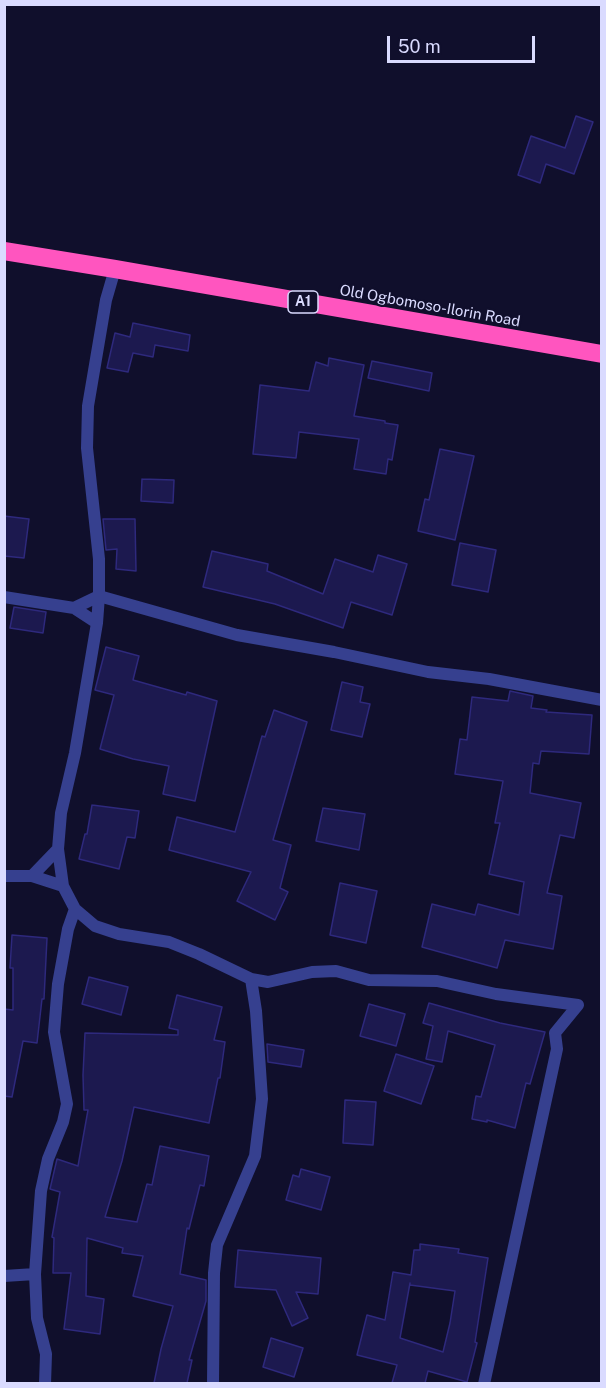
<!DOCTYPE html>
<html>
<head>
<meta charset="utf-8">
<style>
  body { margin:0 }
  #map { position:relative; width:606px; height:1388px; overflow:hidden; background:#100f2c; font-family:"Public Sans",sans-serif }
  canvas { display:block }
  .frame { position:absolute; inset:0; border:6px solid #dadbff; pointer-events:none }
  .scale { position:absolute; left:387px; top:36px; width:148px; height:27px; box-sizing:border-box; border:3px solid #dadbff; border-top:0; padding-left:8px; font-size:18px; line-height:21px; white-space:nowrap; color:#dadbff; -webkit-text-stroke:4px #100f2c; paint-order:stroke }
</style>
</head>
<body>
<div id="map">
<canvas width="606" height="1388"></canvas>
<div class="frame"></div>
<div class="scale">50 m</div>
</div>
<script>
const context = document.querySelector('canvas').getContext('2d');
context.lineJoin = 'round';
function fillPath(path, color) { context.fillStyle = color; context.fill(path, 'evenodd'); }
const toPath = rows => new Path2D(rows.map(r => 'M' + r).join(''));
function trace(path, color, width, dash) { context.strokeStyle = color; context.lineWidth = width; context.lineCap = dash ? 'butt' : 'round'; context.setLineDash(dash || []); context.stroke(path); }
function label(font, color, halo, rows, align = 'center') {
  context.font = font + ' "Public Sans",sans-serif'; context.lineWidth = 4.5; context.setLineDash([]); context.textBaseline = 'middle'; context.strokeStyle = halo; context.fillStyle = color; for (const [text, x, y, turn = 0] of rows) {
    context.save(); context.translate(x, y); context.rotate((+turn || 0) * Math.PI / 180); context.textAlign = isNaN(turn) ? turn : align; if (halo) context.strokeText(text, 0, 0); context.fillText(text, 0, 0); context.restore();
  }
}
const building = toPath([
  [576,116,593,122,574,174,546,164,540,183,518,175,531,136,565,148,576,116],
  [133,323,190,335,188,351,155,345,153,357,133,353,128,372,107,368,115,333,130,337,133,323],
  [329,358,364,365,354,416,385,421,385,423,398,425,392,460,388,459,386,474,354,469,359,439,299,432,296,458,253,454,260,385,309,391,316,362,328,366,329,358],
  [372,361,432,373,429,391,368,378,372,361],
  [440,449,474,456,455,540,418,531,425,499,429,500,440,449],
  [142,479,174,480,173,503,141,501,142,479],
  [4,516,29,519,24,558,4,556,4,516],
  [103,519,135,519,136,571,116,569,117,549,106,550,103,519],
  [460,543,496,550,488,592,452,585,460,543],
  [212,551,268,564,267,571,323,594,335,559,373,572,378,555,407,564,392,615,351,602,343,628,275,604,203,587,212,551],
  [14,607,46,612,43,633,10,628,14,607],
  [106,647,139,656,133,680,186,695,187,692,217,701,195,801,163,794,169,766,133,759,100,749,114,695,95,690,106,647],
  [342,682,363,687,360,702,370,704,362,737,331,730,342,682],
  [510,691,533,696,531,708,547,710,546,712,592,715,589,754,541,751,539,764,533,763,530,793,581,803,574,838,560,835,547,893,562,896,553,949,505,940,497,968,422,947,432,904,475,915,478,904,519,915,524,882,489,874,500,823,495,823,503,781,455,774,460,739,467,740,472,697,508,701,510,691],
  [274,710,307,722,273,840,291,845,280,888,288,892,275,920,237,901,251,872,169,850,177,817,235,832,262,736,265,737,274,710],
  [92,805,139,811,135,838,127,837,119,869,79,859,85,834,87,834,92,805],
  [323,808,365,814,359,850,316,841,323,808],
  [340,883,377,891,366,943,330,935,340,883],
  [12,935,47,938,44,999,42,999,37,1043,23,1041,12,1097,4,1096,4,1009,13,1010,13,968,10,968,12,935],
  [89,977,128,987,121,1015,82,1004,89,977],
  [177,995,222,1007,214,1040,225,1042,220,1078,218,1078,209,1123,134,1107,122,1161,105,1217,137,1222,147,1184,152,1185,160,1146,209,1156,204,1186,200,1185,189,1229,187,1228,180,1274,206,1280,206,1301,189,1360,192,1360,187,1383,154,1383,161,1349,173,1306,133,1296,143,1256,122,1253,123,1248,87,1238,86,1296,104,1299,100,1334,64,1329,71,1273,53,1273,54,1238,52,1237,60,1192,50,1189,57,1159,78,1166,88,1110,84,1110,83,1075,85,1033,178,1035,178,1030,169,1028,177,995],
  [429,1003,500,1023,545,1032,530,1084,526,1083,515,1128,487,1120,487,1122,472,1119,476,1096,481,1097,495,1045,448,1031,442,1062,426,1059,433,1026,423,1023,429,1003],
  [369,1004,405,1014,396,1046,360,1036,369,1004],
  [267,1044,304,1050,301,1067,268,1062,267,1044],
  [396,1054,434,1066,421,1104,384,1091,396,1054],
  [345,1100,376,1102,373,1145,343,1143,345,1100],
  [301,1169,330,1177,321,1210,286,1200,293,1175,299,1177,301,1169],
  [420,1244,459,1249,458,1253,488,1258,475,1342,477,1343,467,1382,428,1371,425,1383,392,1383,397,1365,357,1355,367,1315,385,1320,393,1272,411,1275,414,1250,420,1250,420,1244],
  [410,1283,410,1285,455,1291,450,1323,443,1352,400,1338,410,1283],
  [238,1250,321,1258,318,1294,296,1292,308,1318,292,1326,276,1290,235,1287,238,1250],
  [271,1338,303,1348,294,1377,263,1367,271,1338]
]);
fillPath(building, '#1c194f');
trace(building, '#2e297d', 1.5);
trace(toPath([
  [115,269,106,300,88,406,87,448,99,559,99,596,97,623,75,753,61,813,58,849,63,886,75,909,95,926,119,934,169,942,199,954,251,979,268,982,312,972,336,971,369,980,437,981,496,994,578,1005,555,1033,557,1049,484,1384],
  [4,597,74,608,97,623],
  [74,608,99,596,237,635,334,652,428,672,489,679,602,700],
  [4,876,32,876,63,886],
  [32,876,58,849],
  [4,1276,35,1274],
  [45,1384,46,1354,37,1318,35,1274,41,1191,48,1159,63,1122,67,1104,54,1032,58,984,68,929,75,909],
  [213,1384,214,1273,217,1245,255,1156,262,1099,256,1011,251,979]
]), '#36408f', 12);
trace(toPath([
  [4,251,115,269,602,354]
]), '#ff55bf', 18);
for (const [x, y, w] of [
  [303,302,30]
]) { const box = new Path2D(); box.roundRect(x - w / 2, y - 11, w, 22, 4.5); context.fillStyle = '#100f2c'; context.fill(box); trace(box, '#dadbff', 1.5); }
label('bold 14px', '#dadbff', null, [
  ["A1",303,302]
]);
label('15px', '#dadbff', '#100f2c', [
  ["Old Ogbomoso-Ilorin Road",430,306,10]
]);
</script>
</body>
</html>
